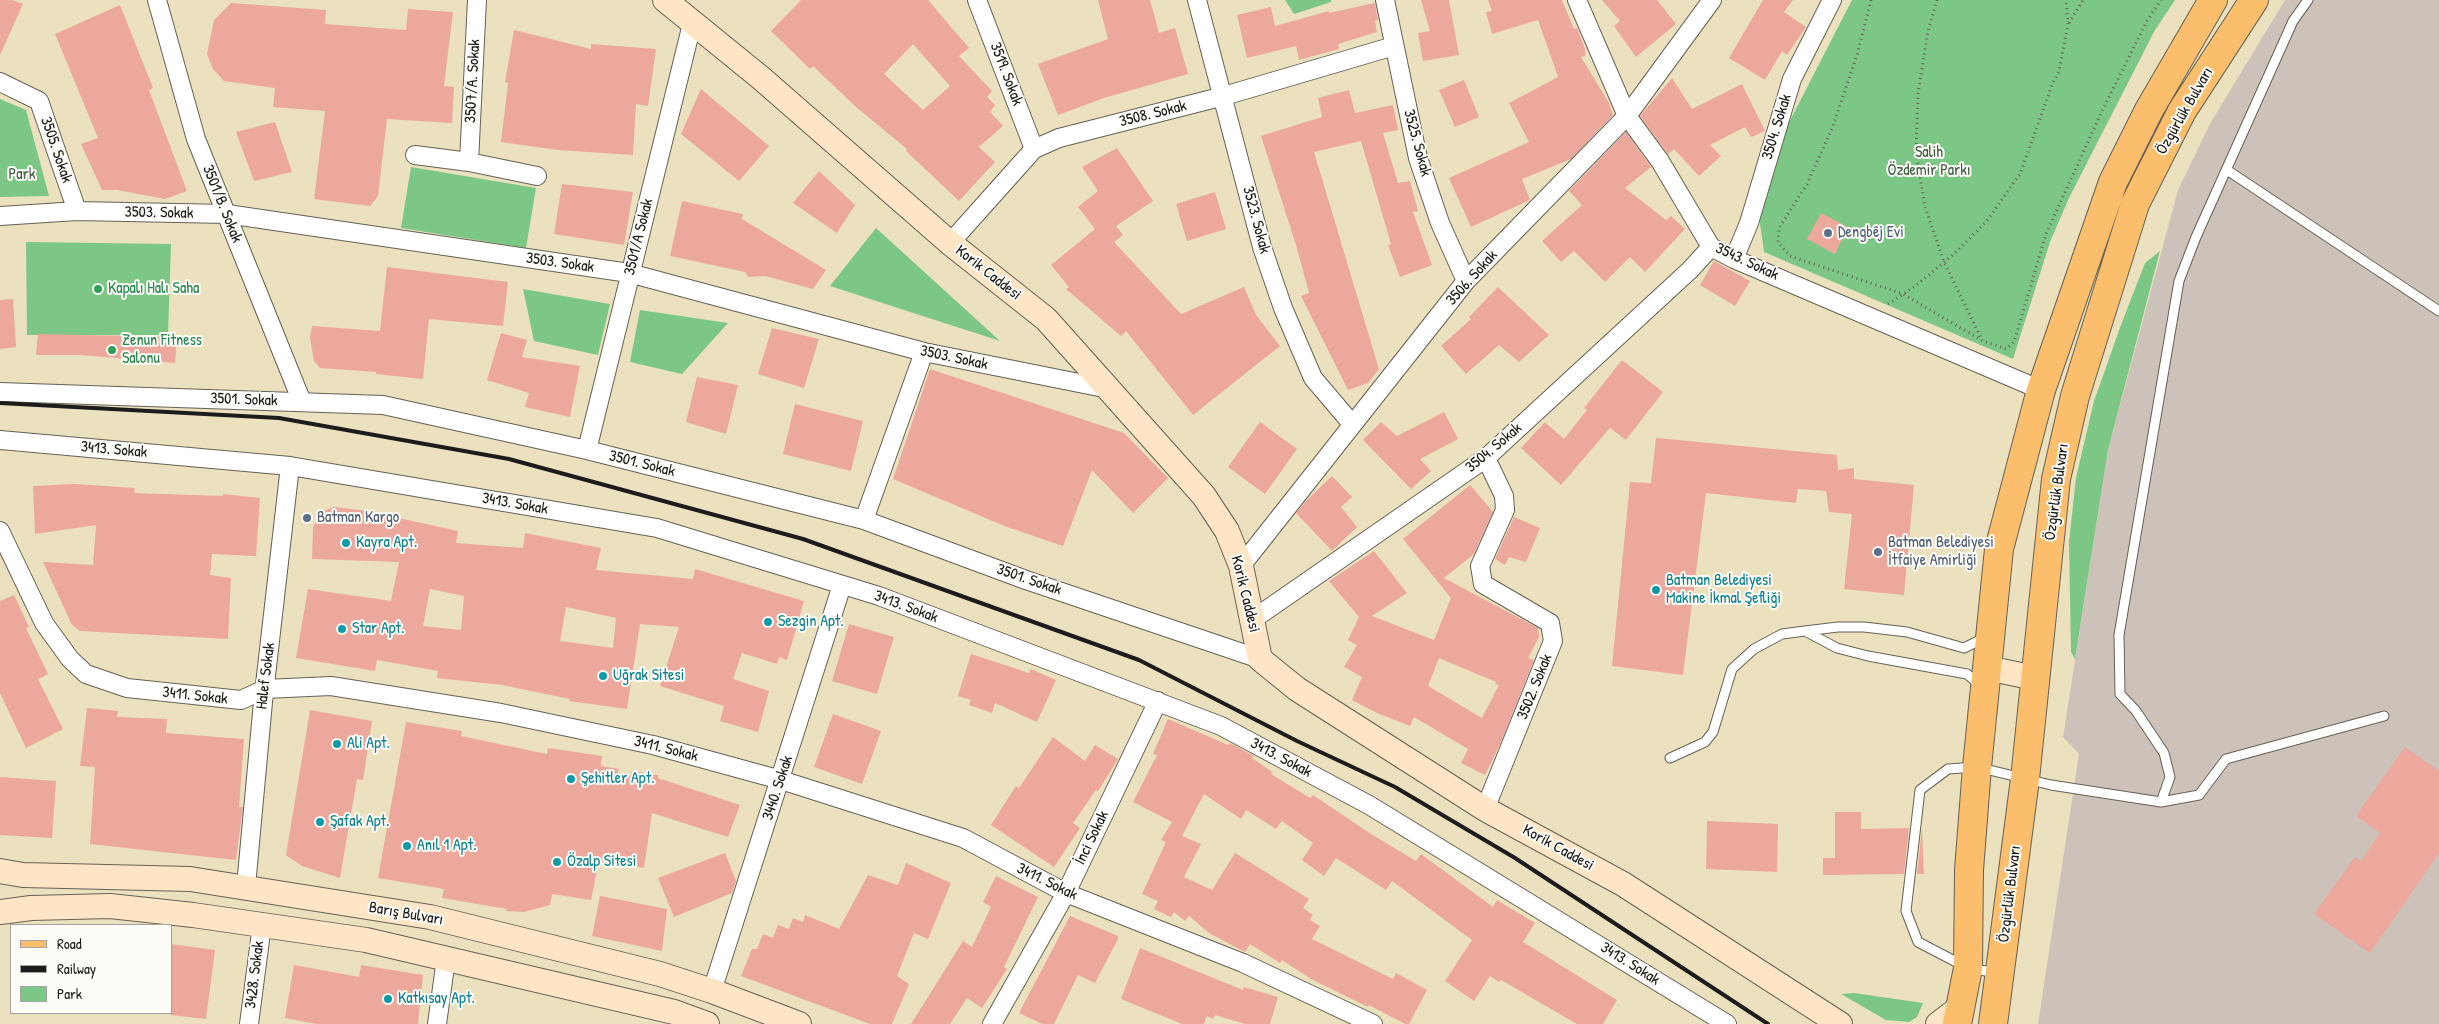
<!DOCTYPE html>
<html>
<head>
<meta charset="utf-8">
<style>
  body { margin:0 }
  #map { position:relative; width:2439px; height:1024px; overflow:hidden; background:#ece1bf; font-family:"Patrick Hand",sans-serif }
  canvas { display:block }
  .legend { position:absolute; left:10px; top:924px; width:162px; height:90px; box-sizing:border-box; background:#fdfcf7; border:1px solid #a3a29f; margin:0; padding:6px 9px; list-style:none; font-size:15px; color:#1c1c1c }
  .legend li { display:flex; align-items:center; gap:10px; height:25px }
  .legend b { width:25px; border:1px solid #a3a29f }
</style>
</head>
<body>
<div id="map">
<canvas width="2439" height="1024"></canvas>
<ul class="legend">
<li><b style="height:6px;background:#fabe6d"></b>Road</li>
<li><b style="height:6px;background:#1c1c1c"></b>Railway</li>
<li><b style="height:14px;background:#7cc785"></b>Park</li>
</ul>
</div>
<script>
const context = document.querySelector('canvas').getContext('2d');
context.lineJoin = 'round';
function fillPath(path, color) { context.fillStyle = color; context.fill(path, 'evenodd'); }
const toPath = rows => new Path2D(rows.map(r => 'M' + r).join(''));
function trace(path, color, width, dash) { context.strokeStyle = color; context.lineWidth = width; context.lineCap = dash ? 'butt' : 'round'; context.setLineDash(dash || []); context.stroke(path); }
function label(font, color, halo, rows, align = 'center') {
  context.font = font + ' "Patrick Hand",sans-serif'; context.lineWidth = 4; context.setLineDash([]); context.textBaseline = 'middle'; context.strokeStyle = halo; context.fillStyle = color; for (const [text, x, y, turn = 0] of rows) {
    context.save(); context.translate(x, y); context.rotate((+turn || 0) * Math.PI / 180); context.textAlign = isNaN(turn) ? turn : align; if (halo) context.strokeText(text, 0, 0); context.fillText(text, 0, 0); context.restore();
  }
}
fillPath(toPath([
  [2285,0,2439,0,2439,1024,2038,1024,2079,754,2063,737,2108,450,2178,190,2211,122]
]), '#cdc2b9');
fillPath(toPath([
  [1285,0,1331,0,1331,2,1294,14],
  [1852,0,2175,0,2155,30,2069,198,2050,242,2013,359,1764,252,1759,216,1780,140],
  [0,99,26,110,49,196,0,197],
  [411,167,536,188,526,248,401,228],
  [876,228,1000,341,830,286],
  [26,242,171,244,168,335,27,335],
  [2160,251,2108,450,2075,659,2071,652,2069,542,2076,478,2094,401,2121,325,2145,263],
  [523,289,610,304,598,355,534,341],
  [640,310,728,323,682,374,630,362],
  [1854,993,1923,1003,1917,1017,1909,1022,1886,1020,1841,994]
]), '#7cc785');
fillPath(toPath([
  [0,0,12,0,23,4,0,55],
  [801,0,928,0,969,48,959,56,992,91,987,97,995,105,990,112,1003,126,979,147,995,162,959,201,906,151,907,149,856,107,813,66,810,69,771,31],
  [913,44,950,86,923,110,884,74],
  [1098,0,1150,0,1159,33,1175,28,1188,74,1104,98,1058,115,1038,64,1108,39],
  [1421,0,1449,0,1459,55,1423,61,1418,33,1430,31],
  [1488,0,1562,0,1574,29,1577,28,1585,49,1585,56,1581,57,1609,103,1613,115,1571,159,1522,179,1530,200,1471,227,1449,178,1529,142,1509,103,1558,77,1538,20,1492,34,1486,12,1492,11],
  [1602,0,1657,0,1676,24,1636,57,1614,26,1620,21],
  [1763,0,1793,0,1784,12,1806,27,1787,55,1782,51,1765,80,1729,58],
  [231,3,326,10,325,24,406,30,408,9,453,12,444,86,454,87,452,123,387,119,378,196,370,206,314,199,325,111,273,107,275,88,224,81,213,69,207,54,214,20],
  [1375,3,1378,20,1375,21,1377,32,1338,44,1339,49,1299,60,1296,46,1247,58,1237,15,1271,7,1275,26,1329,11,1329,13],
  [120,5,153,88,149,90,187,191,165,199,117,190,102,190,81,144,98,138,55,34],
  [514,30,591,49,591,44,656,49,648,106,636,104,633,155,558,150,501,142,508,83,505,82],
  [1672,78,1692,109,1742,84,1765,131,1751,137,1745,127,1710,145,1721,156,1699,176,1674,149,1668,154,1640,116],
  [1464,80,1479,117,1455,127,1439,90],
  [701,89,769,146,739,181,681,134],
  [1349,90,1355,113,1393,105,1398,130,1383,133,1398,183,1410,181,1418,211,1413,212,1432,265,1400,277,1388,245,1391,244,1361,141,1314,152,1379,369,1368,383,1348,390,1301,296,1309,293,1296,245,1261,136,1322,117,1318,98],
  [275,122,292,172,254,181,236,132],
  [1626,132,1651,167,1625,188,1666,220,1671,216,1685,229,1645,272,1630,257,1605,282,1574,251,1561,262,1542,241,1582,205,1569,191],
  [1117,148,1153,201,1116,226,1123,235,1114,242,1181,314,1244,287,1256,315,1280,346,1193,415,1126,331,1121,336,1066,289,1069,287,1051,265,1095,229,1078,207,1098,191,1082,167],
  [819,171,855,205,837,233,793,203],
  [562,184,633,192,624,245,554,234],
  [1215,192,1226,229,1187,241,1176,204],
  [682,201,743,214,742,219,826,270,813,289,765,276,748,277,745,272,670,256],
  [1821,213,1848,227,1835,254,1807,239],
  [1714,261,1750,281,1735,306,1700,285],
  [387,267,508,282,503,326,429,319,423,379,376,374,376,372,320,368,314,361,310,338,312,326,380,331],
  [1498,287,1549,335,1519,362,1499,345,1466,374,1441,346,1471,319,1469,317],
  [13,299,16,347,0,349,0,300],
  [772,328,819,339,804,388,758,374],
  [501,333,527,340,522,357,580,366,570,417,525,407,529,393,487,380],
  [38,334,177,337,175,363,81,355,36,355],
  [1622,360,1663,392,1626,440,1610,428,1561,485,1521,448,1545,422,1564,439,1587,410,1584,408],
  [930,369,1124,433,1168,478,1133,513,1092,470,1063,546,1007,527,893,479],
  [697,377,738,385,726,434,686,422],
  [795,404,863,421,851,471,783,454],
  [1444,412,1458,439,1420,459,1431,471,1411,489,1363,440,1381,422,1397,436],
  [1260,422,1297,449,1265,494,1228,467],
  [1656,438,1837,455,1838,470,1854,468,1854,479,1914,485,1904,595,1844,589,1852,514,1829,512,1826,491,1798,489,1796,503,1706,493,1683,675,1612,666,1630,482,1651,483],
  [1332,476,1352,497,1341,507,1357,527,1332,551,1296,513,1309,498],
  [74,484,135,488,134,493,223,496,223,494,260,498,256,556,212,554,210,575,231,578,228,639,80,631,72,625,43,562,93,565,96,525,35,534,33,486],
  [1470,485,1493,512,1474,554,1444,578,1538,628,1539,637,1528,658,1534,660,1501,742,1485,775,1461,763,1468,749,1414,717,1410,726,1377,713,1352,700,1362,677,1344,667,1357,645,1348,640,1359,617,1329,581,1374,551,1407,593,1372,616,1434,640,1451,598,1403,539],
  [1439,658,1496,682,1495,684,1499,685,1482,718,1428,686],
  [334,507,385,513,385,515,458,531,456,543,523,548,525,533,601,548,596,570,693,579,695,569,804,601,787,660,779,657,777,664,742,653,733,679,769,691,758,732,720,721,724,706,660,686,679,627,640,624,627,709,569,701,570,699,502,685,437,678,438,671,377,660,375,671,296,658,308,589,391,601,399,562,312,559,313,527,321,512],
  [430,589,464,596,461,630,423,626],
  [566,607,616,618,613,648,560,641],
  [1514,517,1540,528,1526,562,1509,557,1505,565,1495,559],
  [14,595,29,627,26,628,48,674,38,679,63,729,26,748,0,693,0,601],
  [849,624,894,637,877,694,832,681],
  [971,654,1029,673,1031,669,1056,680,1037,722,995,703,992,713,969,705,971,700,958,696],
  [87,708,118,711,117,717,167,719,166,733,244,739,239,807,243,807,236,860,90,844,95,767,80,766],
  [310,710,372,721,363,780,357,779,340,878,302,866,286,855],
  [833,714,881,731,862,784,814,767],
  [1168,719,1228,745,1230,743,1254,756,1252,758,1272,772,1271,774,1310,798,1313,795,1371,834,1416,861,1421,854,1493,907,1497,900,1535,923,1523,942,1617,1000,1603,1024,1577,1024,1501,980,1499,982,1490,976,1474,1001,1445,981,1472,940,1392,881,1386,890,1336,858,1324,876,1302,860,1313,843,1282,821,1276,829,1246,810,1241,819,1204,794,1182,836,1201,844,1184,877,1212,890,1235,853,1309,899,1303,908,1313,915,1310,920,1320,926,1312,939,1393,979,1396,973,1427,990,1409,1024,1405,1024,1369,1005,1368,1007,1311,979,1282,960,1280,963,1250,944,1245,952,1209,933,1189,916,1185,921,1174,912,1171,917,1154,909,1158,901,1142,894,1166,842,1161,840,1172,822,1133,802,1157,755,1153,754],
  [406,722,462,731,461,736,547,754,548,748,602,756,601,766,619,769,618,773,630,776,632,771,658,775,658,778,740,805,728,837,652,813,644,868,599,860,591,900,552,894,550,905,524,912,506,911,507,909,442,898,444,889,378,878],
  [1053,737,1085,761,1095,745,1118,759,1098,791,1096,790,1073,823,1080,828,1054,867,991,825,1016,786,1019,788],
  [2405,747,2439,771,2439,853,2370,953,2314,914,2355,857,2361,861,2380,833,2356,816],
  [0,777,56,781,52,838,0,835],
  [1835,812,1861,812,1861,829,1909,828,1904,874,1823,875,1823,858,1835,858],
  [1707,821,1778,824,1777,872,1706,869],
  [1922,828,1924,874,1917,874],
  [725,853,736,881,732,893,674,917,658,878],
  [906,863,951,883,928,939,914,933,897,976,909,984,892,1024,870,1024,741,976,752,949,757,949,763,934,773,938,778,925,789,929,793,918,803,922,805,915,839,929,868,875,898,885],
  [996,876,1038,897,1004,967,1007,969,982,1008,967,998,950,1024,911,1024,963,941,972,947,991,907,983,902],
  [600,896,667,909,662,951,592,936],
  [1070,916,1118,936,1118,939,1095,983,1078,975,1054,1024,1042,1024,1019,1013],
  [171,944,215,950,206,1019,171,1015],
  [1140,948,1243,990,1244,987,1278,997,1270,1024,1245,1024,1215,1015,1213,1019,1207,1016,1204,1024,1182,1024,1121,999],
  [294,965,359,977,361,965,423,975,418,1024,316,1024,285,1018]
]), '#eca89c');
const service = toPath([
  [2227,170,2439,311],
  [1980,685,1967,674,1868,656,1837,648,1805,631,1838,627,1864,627,1907,632,1964,648,1984,638],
  [1670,758,1705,742,1713,732,1732,669,1754,649,1782,634,1805,631],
  [2161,802,2170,777,2164,753,2136,711,2120,694,2119,635,2179,281,2196,237,2293,21,2308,0],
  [1997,973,1968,968,1918,942,1906,911,1920,790,1948,769,1977,767,2051,785,2161,802,2199,795,2226,759,2384,716]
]);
const minor = toPath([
  [157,0,196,139,302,402],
  [977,0,1034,149],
  [1197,0,1262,247,1283,308,1313,378,1352,424],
  [1385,0,1418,158,1440,223,1466,281],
  [1577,0,1627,116,1660,161,1711,247,1734,259,2041,390],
  [0,82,39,101,77,211],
  [415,155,469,162,537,176],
  [469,162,477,0],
  [0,216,77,211,227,214,629,273,924,352,1109,389],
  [950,243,1034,149,1059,138,1224,96,1394,46],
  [1734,259,1749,223,1792,79,1832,0],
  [0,392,383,405,587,450,864,520,1026,580,1260,659],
  [0,440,290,466,657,528,879,596,1221,726,1369,805,1727,1024],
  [587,450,692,24],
  [864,520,924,352],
  [0,531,44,623,70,659,86,674,127,688,241,700,265,689,331,686,501,713,653,745,781,780,963,838,1066,893,1243,963,1373,1024],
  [1241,566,1466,281,1627,116,1712,0],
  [1252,620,1486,458,1690,270,1711,247],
  [1485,809,1553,641,1550,623,1483,584,1480,566,1505,510,1504,496,1486,458],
  [246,886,263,702,290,466],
  [712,991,842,585],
  [249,1024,262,925],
  [437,1024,446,959],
  [992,1024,1066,893,1158,701]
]);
const secondary = toPath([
  [665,0,761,78,950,243,1046,319,1204,496,1227,531,1241,566,1260,659,1297,689,1485,809,1623,884,1840,1024],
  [1987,668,2035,678],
  [0,871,23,875,190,879,430,917,660,974,712,991,799,1024],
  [0,912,31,908,110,906,193,915,366,940,674,1012,707,1024],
  [1938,1024,1959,1008]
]);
const primary = toPath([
  [1957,1024,1968,968,1969,870,1977,767,1999,549,2041,390,2113,182,2149,110,2213,0],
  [1993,1024,2025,779,2056,479,2075,396,2135,204,2182,111,2254,0]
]);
trace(service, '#656155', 11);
trace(minor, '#656155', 20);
trace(secondary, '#656155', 26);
trace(primary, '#656155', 30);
trace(toPath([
  [1871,0,1857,55,1833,126,1807,184,1779,228,1778,242,1790,256,1903,294,1983,341,2006,349,2014,342,2046,234,2102,111,2147,21,2161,0],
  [1937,0,1928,31,1918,93,1916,152,1925,207,1944,262,1982,340],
  [2069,23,2083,0],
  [1888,304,1914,287,1954,254,1986,222,2020,174,2052,85,2059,71,2068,24,2066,0]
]), '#656155', 3, [1, 4]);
trace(service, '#fff', 9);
trace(minor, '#fff', 18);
trace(secondary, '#fde5c5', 24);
trace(primary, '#fabe6d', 28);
trace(toPath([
  [0,403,279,418,509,459,803,539,1139,660,1297,741,1395,787,1515,858,1768,1024]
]), '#1c1c1c', 4);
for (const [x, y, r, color] of [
  [1828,233,5,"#5c6f8a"],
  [98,289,5,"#2e9e5b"],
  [112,350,5,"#2e9e5b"],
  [307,518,5,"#5c6f8a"],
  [346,543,5,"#0f9aa8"],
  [1878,552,5,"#5c6f8a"],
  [1656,590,5,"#0f9aa8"],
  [768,622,5,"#0f9aa8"],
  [342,629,5,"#0f9aa8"],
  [603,676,5,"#0f9aa8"],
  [337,744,5,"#0f9aa8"],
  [571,779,5,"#0f9aa8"],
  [320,822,5,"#0f9aa8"],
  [407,846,5,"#0f9aa8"],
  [557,862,5,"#0f9aa8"],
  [388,999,5,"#0f9aa8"]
]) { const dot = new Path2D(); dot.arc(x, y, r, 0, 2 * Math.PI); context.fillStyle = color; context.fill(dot); trace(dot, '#fdfcf7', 2); }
label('16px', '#1c1c1c', '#fdfcf7', [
  ["3519. Sokak",1006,74,69],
  ["3507/A. Sokak",473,81,-87],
  ["Özgürlük Bulvarı",2185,111,-60],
  ["3508. Sokak",1153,114,-14],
  ["3504. Sokak",1777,127,-73],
  ["3525. Sokak",1417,143,75],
  ["3505. Sokak",56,150,71],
  ["3501/B. Sokak",222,204,68],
  ["3503. Sokak",159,213,1],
  ["3523. Sokak",1256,220,75],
  ["3501/A Sokak",639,237,-76],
  ["3543. Sokak",1747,262,25],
  ["3503. Sokak",560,263,8],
  ["Korik Caddesi",988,273,38],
  ["3506. Sokak",1472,278,-48],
  ["3503. Sokak",954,358,12],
  ["3501. Sokak",244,400,2],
  ["3504. Sokak",1494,448,-40],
  ["3413. Sokak",114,450,5],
  ["3501. Sokak",642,464,14],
  ["Özgürlük Bulvarı",2057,492,-82],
  ["3413. Sokak",515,504,10],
  ["3501. Sokak",1029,580,19],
  ["Korik Caddesi",1245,594,76],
  ["3413. Sokak",906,607,20],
  ["Halef Sokak",266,676,-83],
  ["3502. Sokak",1535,687,-68],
  ["3411. Sokak",195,696,6],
  ["3411. Sokak",666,749,14],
  ["3413. Sokak",1281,758,28],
  ["3440. Sokak",778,788,-72],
  ["İnci Sokak",1092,838,-64],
  ["Korik Caddesi",1558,848,29],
  ["3411. Sokak",1047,882,26],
  ["Özgürlük Bulvarı",2010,894,-83],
  ["Barış Bulvarı",406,914,10],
  ["3413. Sokak",1630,964,32],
  ["3428. Sokak",255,975,-83]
]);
label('16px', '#426046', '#fdfcf7', [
  ["Salih",1929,153],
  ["Özdemir Parkı",1929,171],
  ["Park",22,175]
]);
label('16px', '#4e5e75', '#fdfcf7', [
  ["Dengbêj Evi",1838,233],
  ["Batman Kargo",317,518],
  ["Batman Belediyesi",1888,543],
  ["İtfaiye Amirliği",1888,561]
], 'left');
label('16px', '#27864d', '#fdfcf7', [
  ["Kapalı Halı Saha",108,289],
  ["Zenun Fitness",122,341],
  ["Salonu",122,359]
], 'left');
label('16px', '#0d838f', '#fdfcf7', [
  ["Kayra Apt.",356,543],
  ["Batman Belediyesi",1666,581],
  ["Makine İkmal Şefliği",1666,599],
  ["Sezgin Apt.",778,622],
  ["Star Apt.",352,629],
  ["Uğrak Sitesi",613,676],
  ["Ali Apt.",347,744],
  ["Şehitler Apt.",581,779],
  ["Şafak Apt.",330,822],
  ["Anıl 1 Apt.",417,846],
  ["Özalp Sitesi",567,862],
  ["Katkısay Apt.",398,999]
], 'left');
</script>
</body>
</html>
